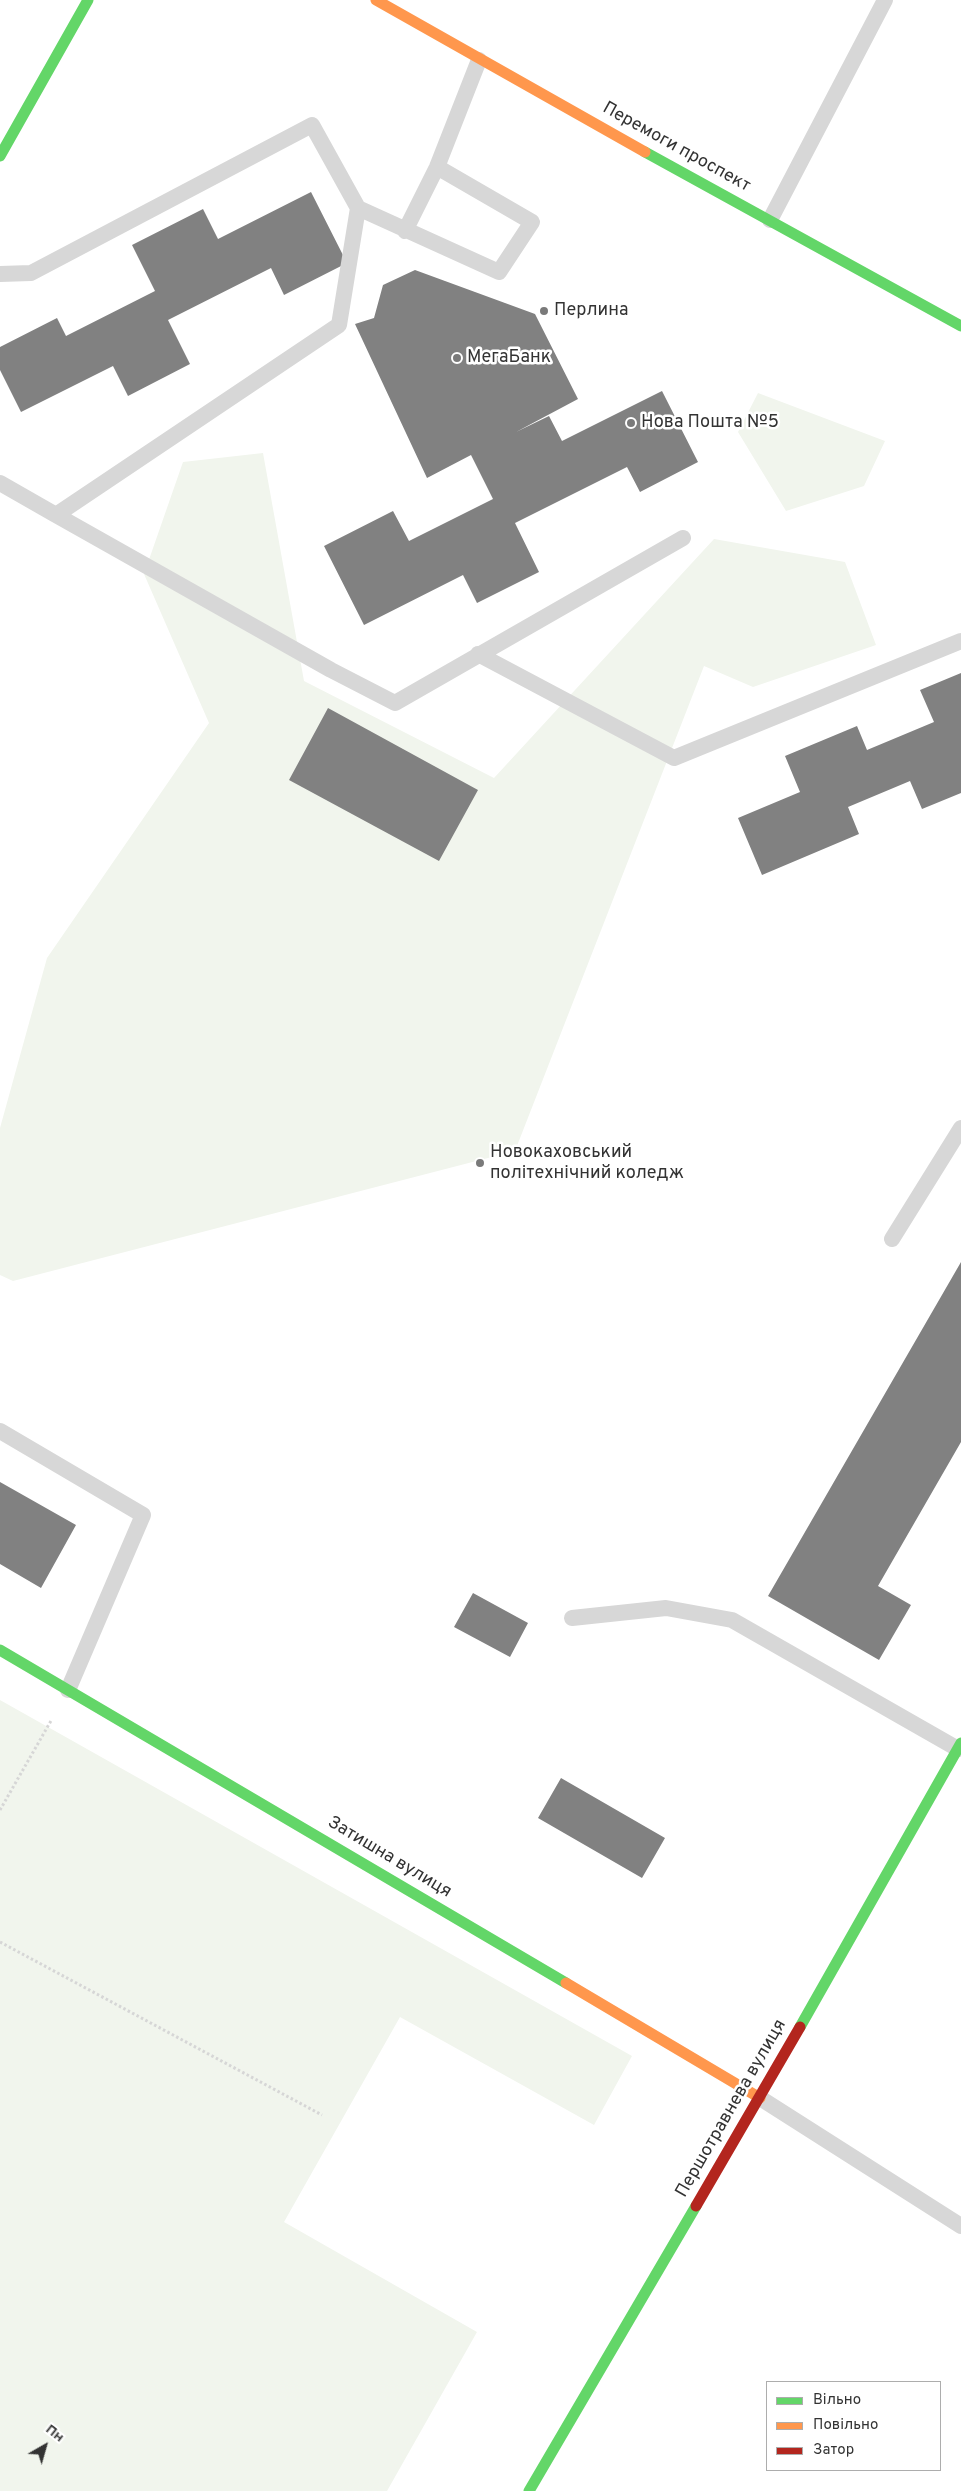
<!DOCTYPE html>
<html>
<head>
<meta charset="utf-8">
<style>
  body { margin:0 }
  #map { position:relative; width:961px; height:2491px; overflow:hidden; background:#fff; font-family:Overpass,sans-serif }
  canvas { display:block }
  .legend { position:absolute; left:766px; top:2381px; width:175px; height:90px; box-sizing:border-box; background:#fff; border:1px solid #adadad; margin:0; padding:6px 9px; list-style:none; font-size:15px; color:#333 }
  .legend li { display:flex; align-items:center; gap:10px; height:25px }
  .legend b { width:25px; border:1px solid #adadad }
  .north { position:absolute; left:20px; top:2421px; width:50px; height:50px; -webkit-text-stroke:4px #fff; paint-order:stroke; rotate:38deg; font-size:14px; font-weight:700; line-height:20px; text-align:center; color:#333 }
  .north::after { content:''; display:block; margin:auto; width:18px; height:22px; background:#333; clip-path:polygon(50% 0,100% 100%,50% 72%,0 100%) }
</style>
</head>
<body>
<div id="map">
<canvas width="961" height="2491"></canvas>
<ul class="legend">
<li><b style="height:6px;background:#63d668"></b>Вільно</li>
<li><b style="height:6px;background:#ff974d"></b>Повільно</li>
<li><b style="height:6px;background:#b3261e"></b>Затор</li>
</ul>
<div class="north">Пн</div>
</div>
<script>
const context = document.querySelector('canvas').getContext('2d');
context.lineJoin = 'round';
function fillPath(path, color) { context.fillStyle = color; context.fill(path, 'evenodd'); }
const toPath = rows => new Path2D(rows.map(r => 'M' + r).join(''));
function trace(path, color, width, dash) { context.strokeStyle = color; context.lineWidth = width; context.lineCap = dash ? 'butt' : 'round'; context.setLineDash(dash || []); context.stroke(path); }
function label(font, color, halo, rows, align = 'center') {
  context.font = font + ' Overpass,sans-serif'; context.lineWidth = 5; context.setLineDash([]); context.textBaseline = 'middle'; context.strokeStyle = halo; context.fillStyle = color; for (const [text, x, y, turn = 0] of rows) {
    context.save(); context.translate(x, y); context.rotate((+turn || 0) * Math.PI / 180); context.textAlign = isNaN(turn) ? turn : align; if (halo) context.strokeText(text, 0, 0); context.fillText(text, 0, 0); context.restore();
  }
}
fillPath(toPath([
  [758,393,885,441,864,486,786,511,738,432],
  [263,453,304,681,494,778,714,539,845,562,876,645,753,687,704,666,515,1151,13,1281,0,1275,0,1128,47,958,209,723,144,574,183,462],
  [0,1700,632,2056,594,2125,400,2017,284,2222,477,2332,387,2491,0,2491]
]), '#f1f5ed');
fillPath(toPath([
  [311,192,347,263,284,295,271,268,168,320,190,364,128,396,113,366,21,412,0,370,0,347,57,318,66,336,155,291,132,245,203,209,218,239],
  [415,270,535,314,578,399,516,432,549,416,562,441,662,391,698,462,640,492,627,467,515,523,539,572,477,603,463,575,364,625,324,546,393,511,409,541,493,499,471,455,427,478,355,324,374,318,383,285],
  [961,673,961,793,922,809,910,781,848,807,859,834,762,875,738,818,800,792,785,756,857,726,867,750,934,722,920,690],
  [328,708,478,790,439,861,289,780],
  [961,1262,961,1442,878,1586,911,1605,879,1660,768,1596],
  [0,1482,76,1525,41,1588,0,1564],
  [473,1593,528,1623,510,1657,454,1627],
  [561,1778,665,1838,642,1878,538,1818]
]), '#818181');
trace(toPath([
  [0,1810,52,1719],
  [0,1942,322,2115]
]), '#d6d6d6', 3, [2.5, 2.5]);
trace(toPath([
  [358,208,339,325,56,515,331,670,395,703,683,538],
  [770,220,885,0],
  [405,231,437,167,479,60],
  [0,274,31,273,312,125,358,208,499,272,532,222,437,167],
  [0,483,56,515],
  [478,654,674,758,961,641],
  [892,1239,961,1128],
  [0,1431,143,1515,68,1690],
  [572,1618,666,1608,732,1620,958,1749],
  [760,2098,961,2226]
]), '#d7d7d7', 16);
trace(toPath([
  [645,152,961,326],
  [0,156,88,0],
  [0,1650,566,1983],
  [800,2027,961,1743],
  [529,2491,696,2206]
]), '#63d668', 11);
trace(toPath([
  [376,0,645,152],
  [566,1983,760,2098]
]), '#ff974d', 11);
trace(toPath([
  [696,2206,800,2027]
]), '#b3261e', 11);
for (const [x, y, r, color] of [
  [544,311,5,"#7a7a7a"],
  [457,358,5,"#7a7a7a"],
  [631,423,5,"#7a7a7a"],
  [480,1163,5,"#7a7a7a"]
]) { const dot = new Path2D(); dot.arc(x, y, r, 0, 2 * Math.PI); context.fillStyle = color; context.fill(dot); trace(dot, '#fff', 2); }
label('18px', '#333', '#fff', [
  ["Перемоги проспект",676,148,29],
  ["Затишна вулиця",389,1858,31],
  ["Першотравнева вулиця",732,2109,-60]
]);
label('18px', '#333', '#fff', [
  ["Перлина",554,311],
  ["МегаБанк",467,358],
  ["Нова Пошта №5",641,423],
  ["Новокаховський",490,1153],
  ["політехнічний коледж",490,1174]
], 'left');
</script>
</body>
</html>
